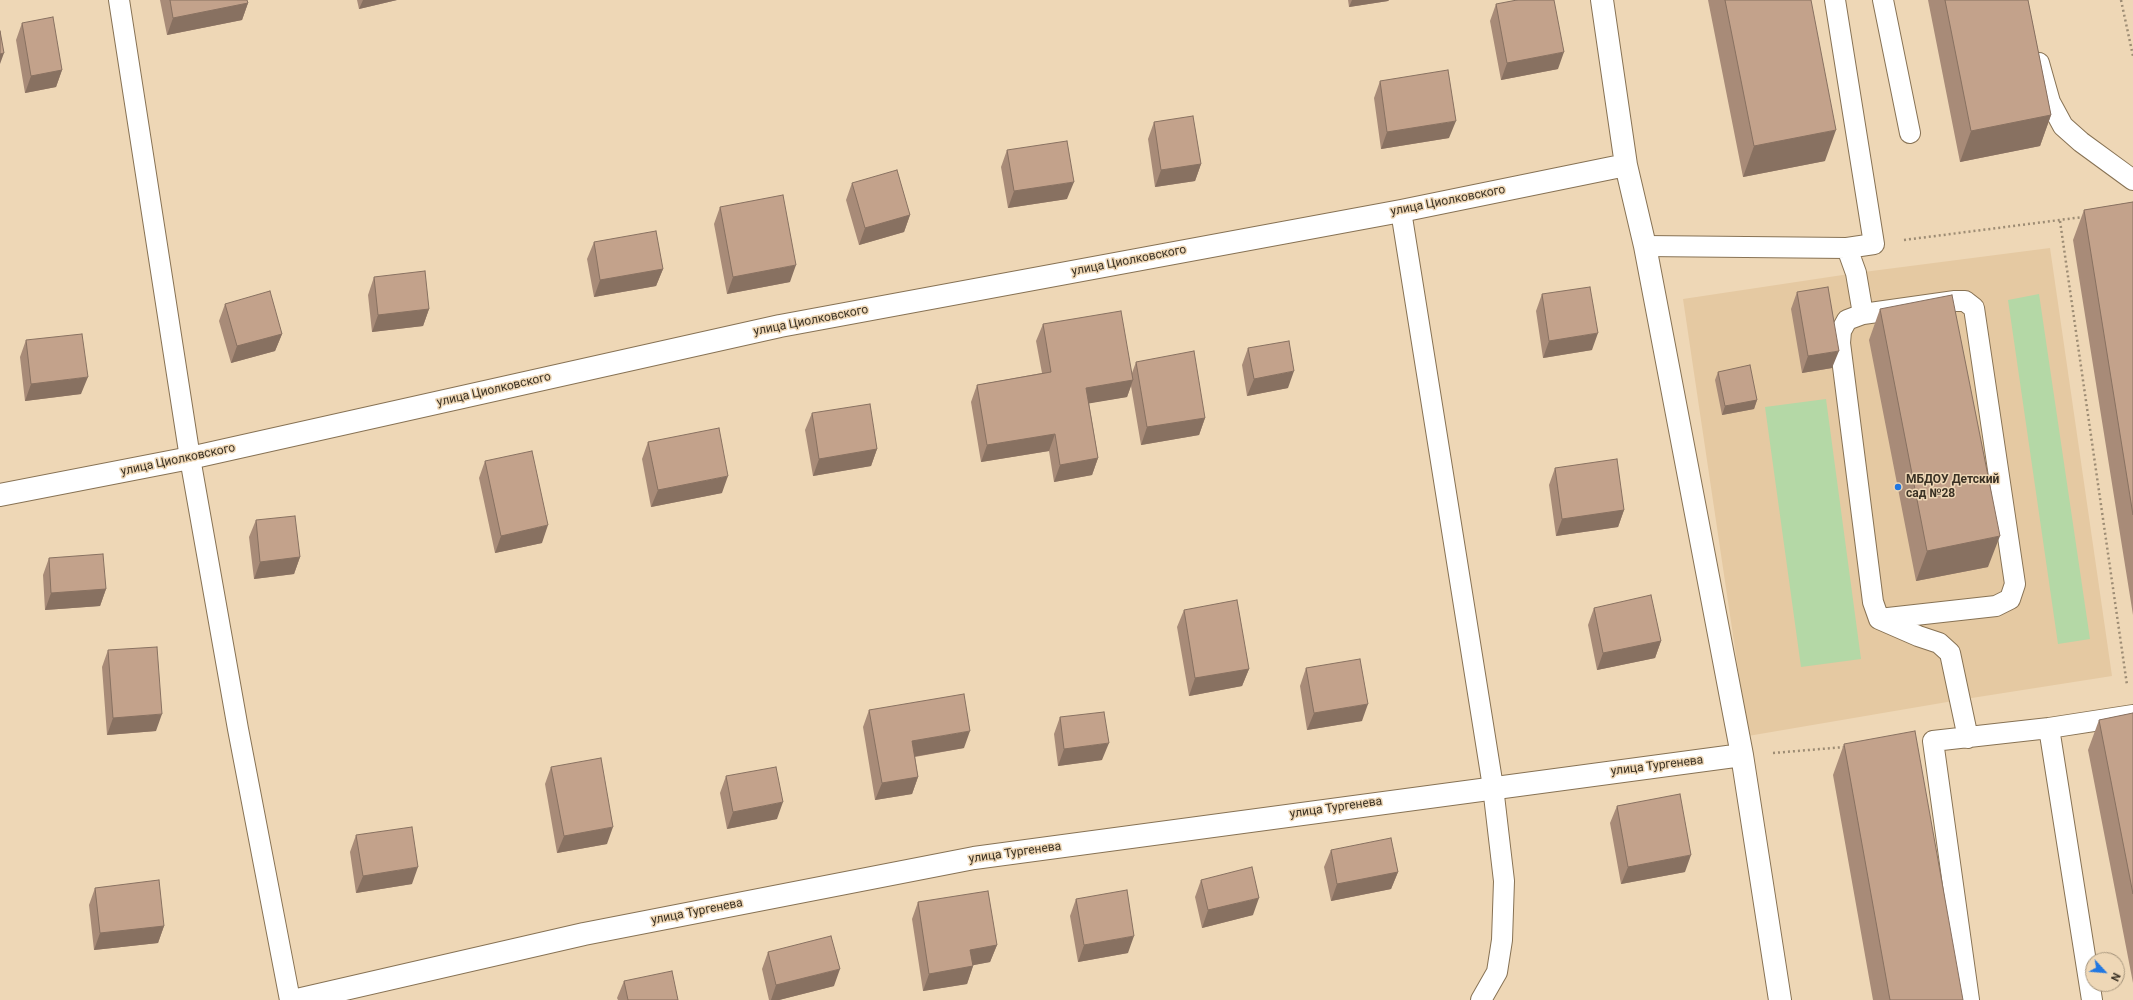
<!DOCTYPE html>
<html>
<head>
<meta charset="utf-8">
<style>
  body { margin:0 }
  #map { position:relative; width:2133px; height:1000px; overflow:hidden; background:#eed7b6; font-family:Roboto,sans-serif }
  canvas { display:block }
  .north { position:absolute; left:2085px; top:952px; width:40px; height:40px; box-sizing:border-box; background:#eed7b6; border:1px solid #a6957c; border-radius:50%; rotate:116deg; font-size:11px; font-weight:700; line-height:16px; text-align:center; color:#3a3124 }
  .north::after { content:''; display:block; margin:auto; width:14px; height:18px; background:#2177e1; clip-path:polygon(50% 0,100% 100%,50% 72%,0 100%) }
</style>
</head>
<body>
<div id="map">
<canvas width="2133" height="1000"></canvas>
<div class="north">N</div>
</div>
<script>
const context = document.querySelector('canvas').getContext('2d');
context.lineJoin = 'round';
function fillPath(path, color) { context.fillStyle = color; context.fill(path, 'evenodd'); }
const toPath = rows => new Path2D(rows.map(r => 'M' + r).join(''));
function trace(path, color, width, dash) { context.strokeStyle = color; context.lineWidth = width; context.lineCap = dash ? 'butt' : 'round'; context.setLineDash(dash || []); context.stroke(path); }
function label(font, color, halo, rows, align = 'center') {
  context.font = font + ' Roboto,sans-serif'; context.lineWidth = 3; context.setLineDash([]); context.textBaseline = 'middle'; context.strokeStyle = halo; context.fillStyle = color; for (const [text, x, y, turn = 0] of rows) {
    context.save(); context.translate(x, y); context.rotate((+turn || 0) * Math.PI / 180); context.textAlign = isNaN(turn) ? turn : align; if (halo) context.strokeText(text, 0, 0); context.fillText(text, 0, 0); context.restore();
  }
}
fillPath(toPath([
  [2050,248,2112,676,1959,700,1748,736,1683,299,1856,273]
]), '#e5c9a2');
fillPath(toPath([
  [2039,294,2090,639,2058,644,2008,300],
  [1826,399,1861,659,1801,667,1765,407]
]), '#b4d8a6');
const lane = toPath([
  [119,0,190,458,238,729,290,1000],
  [1883,0,1910,133],
  [2039,63,2050,102,2063,126,2081,142,2133,180],
  [1401,211,1493,787,1504,881,1502,940,1497,972,1481,1000],
  [1645,246,1847,248,1874,244,1835,0],
  [1847,248,1856,273,1863,314,1847,320,1841,331,1840,343,1873,602,1879,619,1918,636,1939,643,1950,653,1968,738],
  [1863,314,1955,301,1965,301,1974,308,2015,584,2010,599,1996,606,1879,619],
  [2049,728,2092,1000],
  [1969,1000,1933,741,2049,728,2133,715]
]);
const street = toPath([
  [1602,0,1626,165,1645,246,1742,755,1780,1000],
  [0,495,190,458,780,326,1401,211,1626,165],
  [297,1000,584,934,974,858,1742,755]
]);
trace(lane, '#877254', 22);
trace(street, '#877254', 24);
trace(toPath([
  [2121,0,2133,56],
  [2060,221,2127,685],
  [1904,240,2083,217],
  [1773,753,1845,747]
]), '#9d8c74', 2.5, [2, 3]);
trace(lane, '#fff', 20);
trace(street, '#fff', 22);
fillPath(toPath([
  [160,0,247,0,248,3,242,20,167,35],
  [357,0,397,0,359,9],
  [1348,0,1389,0,1388,1,1349,7],
  [1708,0,1811,0,1825,161,1743,177],
  [1928,0,2028,0,2051,115,2040,146,1960,162],
  [1496,4,1558,69,1501,80,1490,21],
  [22,23,62,70,56,87,25,93,16,40],
  [1380,81,1449,138,1381,149,1374,98],
  [1154,122,1201,164,1195,181,1155,187,1148,139],
  [1007,150,1067,199,1008,208,1001,167],
  [852,183,910,215,904,232,859,245,846,200],
  [2133,202,2133,615,2073,240,2084,210],
  [720,207,790,282,727,294,714,224],
  [594,242,663,269,656,286,594,297,587,259],
  [374,277,429,309,423,326,372,332,368,295],
  [1797,292,1832,368,1802,373,1791,309],
  [1542,294,1592,350,1543,358,1536,311],
  [225,304,282,334,275,351,231,363,219,321],
  [1880,309,1988,567,1916,581,1869,340],
  [1043,324,1132,373,1136,362,1205,418,1199,435,1141,445,1131,386,1127,397,1089,403,1098,458,1092,475,1054,482,1049,451,981,462,971,402,977,385,1042,373,1036,341],
  [26,340,81,394,25,401,20,357],
  [1248,348,1288,388,1247,396,1242,365],
  [1718,372,1757,400,1754,409,1722,415,1715,380],
  [812,413,877,449,871,466,813,476,805,430],
  [648,442,722,493,651,507,642,459],
  [485,461,542,543,495,553,479,478],
  [1555,468,1624,510,1618,527,1556,536,1549,485],
  [256,520,300,557,294,574,254,579,249,537],
  [49,558,106,589,100,606,45,610,43,575],
  [1594,608,1661,641,1655,658,1597,670,1588,625],
  [1184,610,1249,669,1242,686,1189,696,1177,627],
  [108,650,156,731,107,735,102,667],
  [1306,668,1362,721,1307,730,1300,686],
  [869,710,964,748,915,757,918,777,912,794,875,800,863,727],
  [2133,713,2133,983,2088,750,2099,720],
  [1060,717,1102,760,1058,766,1054,734],
  [1844,744,1963,1000,1873,1000,1833,775],
  [551,767,607,844,557,853,545,784],
  [726,776,777,819,727,829,720,793],
  [1617,806,1685,872,1621,884,1610,823],
  [356,835,412,884,356,893,350,852],
  [1331,850,1398,872,1391,889,1331,901,1324,867],
  [1201,880,1253,915,1202,928,1195,897],
  [95,888,164,926,158,943,94,950,89,905],
  [1076,899,1128,953,1078,962,1070,916],
  [918,902,997,945,990,962,973,965,973,966,967,984,923,991,912,919],
  [768,952,834,986,779,1000,769,1000,762,969],
  [624,981,678,1000,618,1000,617,998]
]), '#a88b78');
fillPath(toPath([
  [363,0,397,0,359,9],
  [1352,0,1389,0,1388,1,1349,7],
  [248,3,242,20,167,35,173,18],
  [1564,52,1558,69,1501,80,1507,63],
  [4,53,0,64,0,54],
  [62,70,56,87,25,93,31,76],
  [2051,115,2040,146,1960,162,1971,131],
  [1456,121,1449,138,1381,149,1387,132],
  [1836,130,1825,161,1743,177,1754,146],
  [1201,164,1195,181,1155,187,1161,170],
  [1074,182,1067,199,1008,208,1014,191],
  [910,215,904,232,859,245,865,228],
  [796,265,790,282,727,294,733,277],
  [663,269,656,286,594,297,600,280],
  [429,309,423,326,372,332,378,315],
  [1598,333,1592,350,1543,358,1549,341],
  [282,334,275,351,231,363,237,346],
  [1839,351,1832,368,1802,373,1808,356],
  [1294,371,1288,388,1247,396,1254,379],
  [88,377,81,394,25,401,31,384],
  [1133,380,1127,397,1080,405,1086,388],
  [1757,400,1754,409,1722,415,1725,406],
  [1205,418,1199,435,1141,445,1147,427],
  [1055,434,1049,451,981,462,987,445],
  [877,449,871,466,813,476,819,459],
  [1098,458,1092,475,1054,482,1060,465],
  [728,476,722,493,651,507,658,490],
  [1624,510,1618,527,1556,536,1562,519],
  [548,525,542,543,495,553,501,536],
  [2000,536,1988,567,1916,581,1927,551],
  [300,557,294,574,254,579,260,562],
  [106,589,100,606,45,610,51,593],
  [1661,641,1655,658,1597,670,1603,653],
  [1249,669,1242,686,1189,696,1195,678],
  [1368,704,1362,721,1307,730,1314,713],
  [162,714,156,731,107,735,113,718],
  [970,731,964,748,906,758,912,741],
  [1109,743,1102,760,1058,766,1064,749],
  [918,777,912,794,875,800,882,783],
  [783,802,777,819,727,829,733,812],
  [613,827,607,844,557,853,564,836],
  [1691,855,1685,872,1621,884,1628,867],
  [418,867,412,884,356,893,363,876],
  [1398,872,1391,889,1331,901,1337,884],
  [1259,898,1253,915,1202,928,1208,910],
  [164,926,158,943,94,950,100,933],
  [1134,936,1128,953,1078,962,1084,945],
  [997,945,990,962,964,967,970,950],
  [973,966,967,984,923,991,929,974],
  [840,969,834,986,779,1000,771,1000,776,985]
]), '#887161');
const building = toPath([
  [170,0,247,0,248,3,173,18,170,0],
  [1517,0,1554,0,1564,52,1507,63,1496,4,1517,0],
  [1725,0,1811,0,1836,130,1754,146,1725,0],
  [1945,0,2028,0,2051,115,1971,131,1945,0],
  [53,17,62,70,31,76,22,23,53,17],
  [0,31,4,53,0,54,0,31],
  [1448,70,1456,121,1387,132,1380,81,1448,70],
  [1193,116,1201,164,1161,170,1154,122,1193,116],
  [1067,141,1074,182,1014,191,1007,150,1067,141],
  [897,170,910,215,865,228,852,183,897,170],
  [783,195,796,265,733,277,720,207,783,195],
  [2133,202,2133,515,2084,210,2133,202],
  [656,231,663,269,600,280,594,242,656,231],
  [425,271,429,309,378,315,374,277,425,271],
  [1590,287,1598,333,1549,341,1542,294,1590,287],
  [1828,287,1839,351,1808,356,1797,292,1828,287],
  [270,291,282,334,237,346,225,304,270,291],
  [1952,295,2000,536,1927,551,1880,309,1952,295],
  [1121,311,1133,380,1086,388,1098,458,1060,465,1055,434,987,445,977,385,1051,372,1043,324,1121,311],
  [82,334,88,377,31,384,26,340,82,334],
  [1289,341,1294,371,1254,379,1248,348,1289,341],
  [1194,351,1205,418,1147,427,1136,362,1194,351],
  [1750,365,1757,400,1725,406,1718,372,1750,365],
  [870,404,877,449,819,459,812,413,870,404],
  [719,428,728,476,658,490,648,442,719,428],
  [532,451,548,525,501,536,485,461,532,451],
  [1617,459,1624,510,1562,519,1555,468,1617,459],
  [295,516,300,557,260,562,256,520,295,516],
  [103,554,106,589,51,593,49,558,103,554],
  [1651,595,1661,641,1603,653,1594,608,1651,595],
  [1237,600,1249,669,1195,678,1184,610,1237,600],
  [157,647,162,714,113,718,108,650,157,647],
  [1360,659,1368,704,1314,713,1306,668,1360,659],
  [964,694,970,731,912,741,918,777,882,783,869,710,964,694],
  [1104,712,1109,743,1064,749,1060,717,1104,712],
  [2133,713,2133,894,2099,720,2133,713],
  [1915,731,1963,1000,1890,1000,1844,744,1915,731],
  [601,758,613,827,564,836,551,767,601,758],
  [776,767,783,802,733,812,726,776,776,767],
  [1680,794,1691,855,1628,867,1617,806,1680,794],
  [412,827,418,867,363,876,356,835,412,827],
  [1391,838,1398,872,1337,884,1331,850,1391,838],
  [1252,867,1259,898,1208,910,1201,880,1252,867],
  [159,880,164,926,100,933,95,888,159,880],
  [1127,890,1134,936,1084,945,1076,899,1127,890],
  [988,891,997,945,970,950,973,966,929,974,918,902,988,891],
  [831,936,840,969,776,985,768,952,831,936],
  [672,971,678,1000,628,1000,624,981,672,971]
]);
fillPath(building, '#c3a28b');
trace(building, '#887161', 1);
for (const [x, y, r, color] of [
  [1898,487,4,"#2177e1"]
]) { const dot = new Path2D(); dot.arc(x, y, r, 0, 2 * Math.PI); context.fillStyle = color; context.fill(dot); trace(dot, '#eed7b6', 1.5); }
label('12px', '#3a3124', '#eed7b6', [
  ["улица Циолковского",1448,201,-11],
  ["улица Циолковского",1129,261,-11],
  ["улица Циолковского",811,321,-11],
  ["улица Циолковского",494,390,-13],
  ["улица Циолковского",178,460,-12],
  ["улица Тургенева",1657,766,-7],
  ["улица Тургенева",1336,808,-8],
  ["улица Тургенева",1015,853,-8],
  ["улица Тургенева",697,912,-11]
]);
label('bold 12px', '#3a3124', '#eed7b6', [
  ["МБДОУ Детский",1906,480],
  ["сад №28",1906,494]
], 'left');
</script>
</body>
</html>
